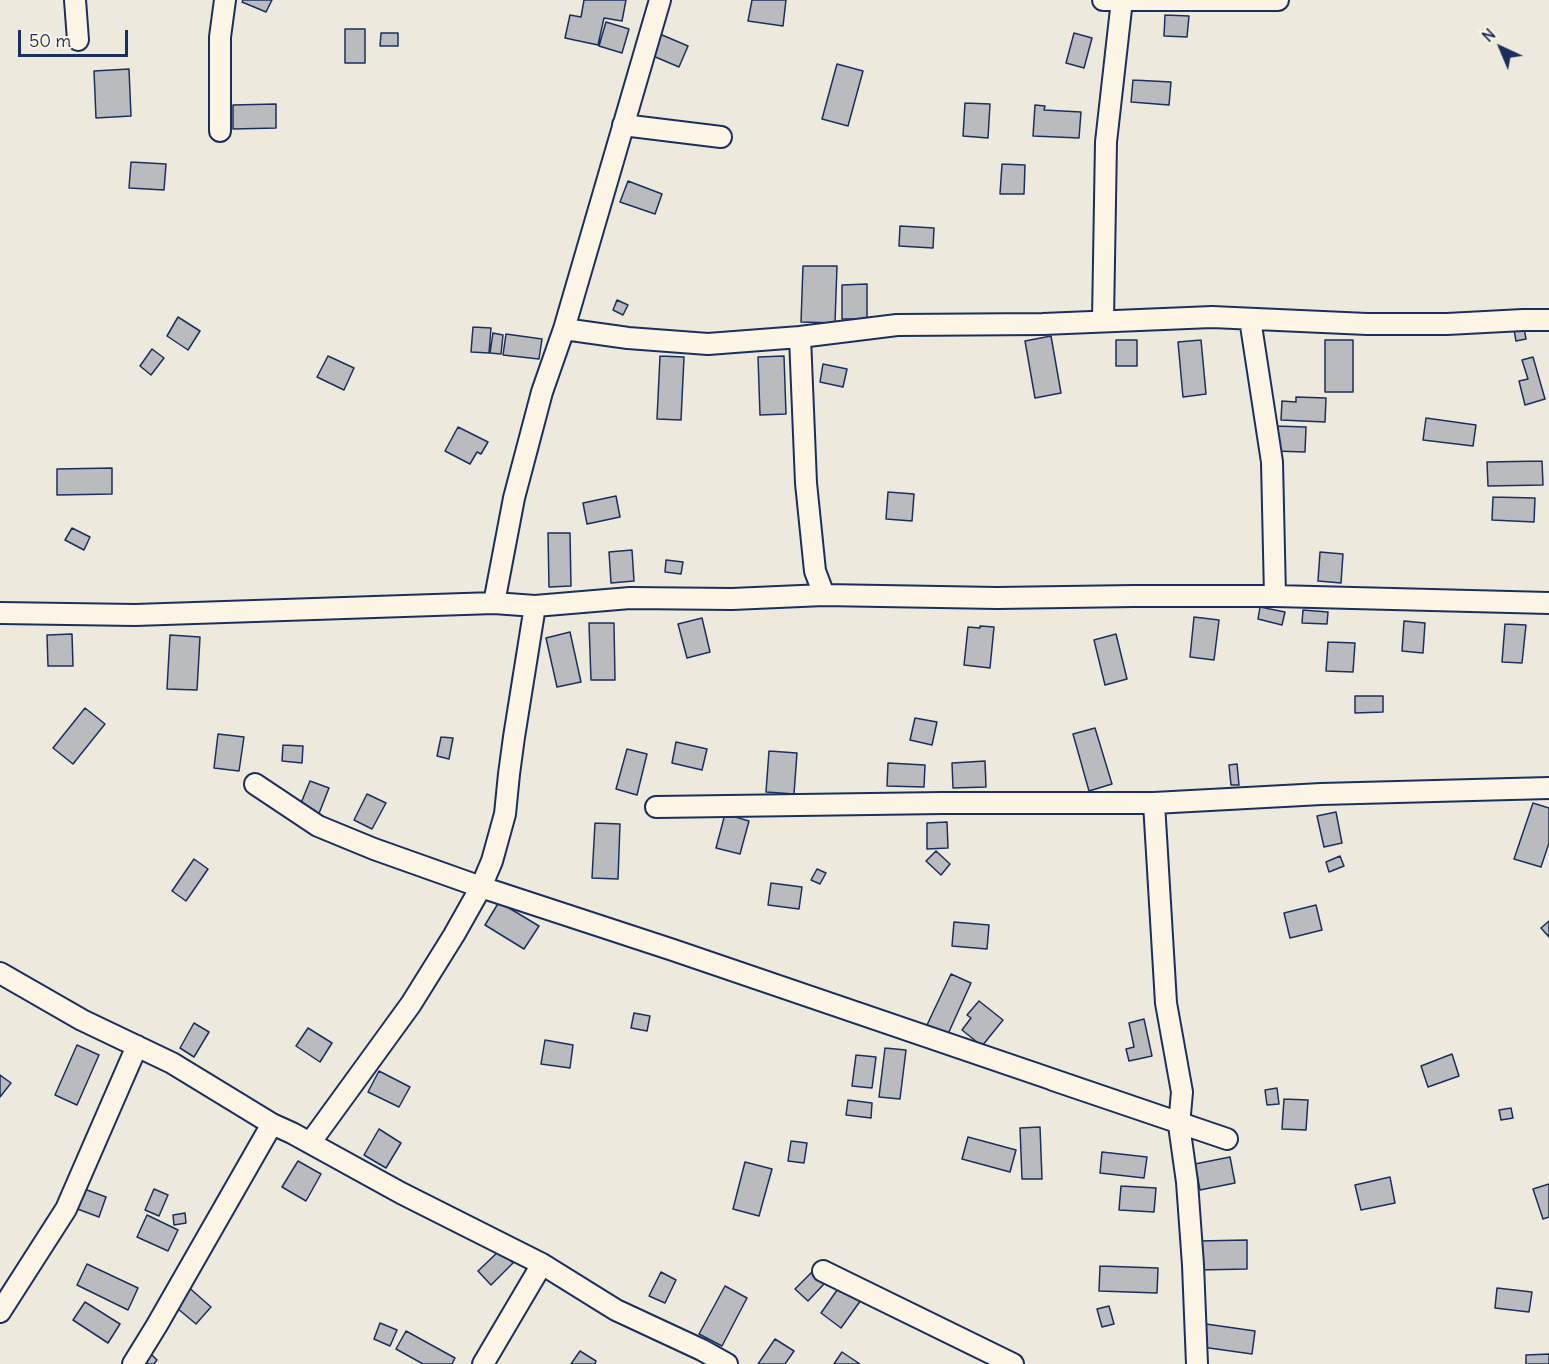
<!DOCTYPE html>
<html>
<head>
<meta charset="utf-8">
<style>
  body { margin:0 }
  #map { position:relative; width:1549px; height:1364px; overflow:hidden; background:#eee9dd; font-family:Delius,sans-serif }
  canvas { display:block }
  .north { position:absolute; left:1471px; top:18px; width:60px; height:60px; -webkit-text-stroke:4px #fcf5e5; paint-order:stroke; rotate:316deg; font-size:16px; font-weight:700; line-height:24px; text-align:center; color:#1b2f5e }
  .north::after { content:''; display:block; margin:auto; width:21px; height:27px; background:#1b2f5e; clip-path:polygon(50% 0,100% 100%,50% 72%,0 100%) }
  .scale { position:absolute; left:18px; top:30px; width:110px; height:27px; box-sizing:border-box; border:3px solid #1b2f5e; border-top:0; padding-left:8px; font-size:18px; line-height:21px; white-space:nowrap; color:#1b2f5e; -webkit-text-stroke:4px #fcf5e5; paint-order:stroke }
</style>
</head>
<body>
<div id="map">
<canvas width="1549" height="1364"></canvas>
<div class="north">N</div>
<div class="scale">50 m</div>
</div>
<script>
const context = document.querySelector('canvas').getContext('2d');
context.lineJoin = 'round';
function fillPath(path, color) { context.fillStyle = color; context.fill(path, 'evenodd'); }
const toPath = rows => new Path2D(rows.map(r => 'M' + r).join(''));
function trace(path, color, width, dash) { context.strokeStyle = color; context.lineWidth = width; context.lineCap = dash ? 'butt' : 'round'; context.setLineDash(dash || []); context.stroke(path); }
const building = toPath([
  [243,0,272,0,266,12,242,2,243,0],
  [584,0,626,0,622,21,604,18,598,45,565,38,570,15,581,17,584,0],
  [752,0,786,0,783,26,748,21,752,0],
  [1165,15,1189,16,1187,37,1164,36,1165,15],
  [606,22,629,29,622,53,599,46,606,22],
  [345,29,365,29,365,63,345,63,345,29],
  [655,32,688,46,679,67,646,53,655,32],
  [381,33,398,33,398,46,380,46,381,33],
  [1074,33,1092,38,1084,68,1066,63,1074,33],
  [837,64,863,71,848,126,822,119,837,64],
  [129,69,131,116,96,118,94,71,129,69],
  [1133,80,1171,82,1169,105,1131,102,1133,80],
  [965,103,990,104,988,138,963,136,965,103],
  [276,104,276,128,233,129,233,105,276,104],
  [1035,105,1045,106,1044,110,1081,112,1079,138,1033,136,1035,105],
  [131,162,166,164,164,190,129,188,131,162],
  [1002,164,1025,165,1024,194,1000,194,1002,164],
  [628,181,662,194,655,214,620,202,628,181],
  [900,226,934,228,933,248,899,246,900,226],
  [803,266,837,266,835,323,801,322,803,266],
  [867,284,867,319,842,319,842,285,867,284],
  [617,300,628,305,623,315,613,310,617,300],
  [178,317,200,331,188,350,167,336,178,317],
  [473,327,491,328,489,353,471,352,473,327],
  [1524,328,1526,339,1516,341,1514,330,1524,328],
  [493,333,503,335,501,354,490,353,493,333],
  [506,334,542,339,539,359,503,355,506,334],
  [1051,336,1061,393,1035,398,1025,341,1051,336],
  [1116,340,1137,340,1137,366,1116,366,1116,340],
  [1201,340,1206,394,1183,397,1178,342,1201,340],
  [1325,340,1353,340,1353,392,1325,392,1325,340],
  [152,349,164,358,151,375,140,366,152,349],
  [328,356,354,368,344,390,317,377,328,356],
  [660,356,684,357,681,420,657,419,660,356],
  [784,356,786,414,760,415,758,357,784,356],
  [1533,357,1545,399,1525,405,1519,381,1528,379,1522,360,1533,357],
  [823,364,847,369,843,387,820,382,823,364],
  [1296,397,1326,398,1325,422,1281,420,1282,401,1296,402,1296,397],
  [1426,418,1476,425,1473,446,1423,440,1426,418],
  [1275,426,1306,427,1305,452,1274,451,1275,426],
  [458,427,488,442,481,454,477,452,470,464,445,451,458,427],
  [1542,461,1543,485,1488,486,1487,462,1542,461],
  [112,468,112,494,57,495,57,469,112,468],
  [888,492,914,494,912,521,886,519,888,492],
  [616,496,620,517,587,524,583,503,616,496],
  [1493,497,1535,498,1534,522,1492,520,1493,497],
  [72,528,90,537,84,550,65,540,72,528],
  [548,533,570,533,571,586,549,587,548,533],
  [632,550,634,581,611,583,609,552,632,550],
  [1320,552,1343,554,1341,583,1318,581,1320,552],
  [666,560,683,562,681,574,665,572,666,560],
  [1260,607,1285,612,1282,625,1258,619,1260,607],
  [1303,610,1328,612,1327,624,1302,623,1303,610],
  [1194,617,1219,620,1214,660,1190,657,1194,617],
  [702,618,710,652,687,658,678,624,702,618],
  [1404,621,1425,623,1423,653,1402,651,1404,621],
  [589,623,614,623,615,680,591,680,589,623],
  [1505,624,1526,625,1522,663,1502,662,1505,624],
  [980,626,994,627,990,668,964,665,968,627,980,628,980,626],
  [570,632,581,682,557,687,546,638,570,632],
  [72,634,73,666,48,666,47,635,72,634],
  [1116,634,1127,679,1105,685,1094,640,1116,634],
  [170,635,200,637,197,690,167,689,170,635],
  [1328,642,1355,643,1353,672,1326,671,1328,642],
  [1355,696,1383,696,1383,712,1355,713,1355,696],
  [85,708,105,724,73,764,53,748,85,708],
  [915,718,937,722,932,745,910,740,915,718],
  [1095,728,1112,784,1089,791,1073,734,1095,728],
  [218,734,244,737,239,771,214,768,218,734],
  [441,737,453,738,449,759,437,756,441,737],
  [676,742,707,749,702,770,672,763,676,742],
  [283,745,303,746,302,763,282,761,283,745],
  [627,749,647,754,637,795,616,789,627,749],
  [769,751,797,753,794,794,766,792,769,751],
  [985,761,986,787,953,788,952,763,985,761],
  [888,763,925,765,924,787,887,786,888,763],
  [1237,764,1239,785,1231,785,1229,765,1237,764],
  [310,781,329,788,318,816,299,808,310,781],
  [367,794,386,803,372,829,354,820,367,794],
  [1533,803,1549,808,1549,843,1541,867,1514,859,1533,803],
  [1336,812,1342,843,1324,847,1317,816,1336,812],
  [725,814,749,821,740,854,716,848,725,814],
  [947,822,948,848,927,849,927,823,947,822],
  [595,823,620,824,618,879,592,878,595,823],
  [936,851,950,864,941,875,926,861,936,851],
  [1340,856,1344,866,1329,872,1326,862,1340,856],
  [194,859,208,869,186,901,172,891,194,859],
  [817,869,826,873,820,884,811,880,817,869],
  [771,883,802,887,799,909,768,905,771,883],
  [499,902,539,926,524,949,485,925,499,902],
  [1316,905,1322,930,1290,938,1284,913,1316,905],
  [1549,921,1549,937,1541,928,1549,921],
  [954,922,989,925,987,949,952,946,954,922],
  [951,974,971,983,948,1034,927,1025,951,974],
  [979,1001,1003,1020,982,1046,962,1030,971,1018,967,1015,979,1001],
  [634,1013,650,1016,647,1031,631,1028,634,1013],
  [1144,1019,1152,1056,1129,1061,1126,1049,1134,1047,1129,1023,1144,1019],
  [194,1023,209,1032,194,1057,180,1048,194,1023],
  [308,1028,332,1043,320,1062,296,1046,308,1028],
  [545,1040,573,1045,570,1068,541,1064,545,1040],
  [77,1045,99,1055,77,1105,55,1095,77,1045],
  [885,1048,906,1050,900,1099,879,1097,885,1048],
  [1452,1054,1459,1076,1428,1087,1421,1066,1452,1054],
  [856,1055,876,1057,872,1088,852,1086,856,1055],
  [379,1071,410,1087,399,1107,368,1092,379,1071],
  [0,1075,11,1083,0,1097,0,1075],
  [1277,1088,1279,1104,1267,1105,1265,1090,1277,1088],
  [1284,1099,1308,1100,1306,1130,1282,1129,1284,1099],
  [848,1100,872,1103,871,1118,846,1115,848,1100],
  [1511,1108,1513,1118,1501,1120,1499,1110,1511,1108],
  [1040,1127,1042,1179,1022,1179,1020,1128,1040,1127],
  [379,1129,401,1143,386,1168,364,1155,379,1129],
  [968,1137,1016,1150,1010,1172,962,1159,968,1137],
  [791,1141,807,1143,804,1163,788,1161,791,1141],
  [1102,1152,1147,1157,1144,1178,1100,1173,1102,1152],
  [1230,1157,1235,1183,1200,1190,1195,1164,1230,1157],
  [298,1161,321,1174,306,1201,282,1187,298,1161],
  [745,1162,772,1169,759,1216,733,1209,745,1162],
  [1390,1177,1395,1203,1361,1210,1355,1185,1390,1177],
  [1549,1184,1549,1217,1543,1219,1533,1189,1549,1184],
  [1121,1186,1156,1188,1154,1212,1119,1210,1121,1186],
  [79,1187,106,1197,99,1217,72,1207,79,1187],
  [154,1189,168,1195,159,1216,145,1210,154,1189],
  [185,1213,186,1223,174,1225,173,1215,185,1213],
  [147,1215,178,1230,168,1251,137,1237,147,1215],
  [1247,1240,1247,1269,1199,1270,1199,1241,1247,1240],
  [500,1250,513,1263,491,1285,478,1271,500,1250],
  [87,1264,138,1288,128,1310,77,1285,87,1264],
  [1100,1266,1158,1268,1157,1293,1099,1291,1100,1266],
  [661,1272,676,1280,665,1303,649,1296,661,1272],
  [812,1272,824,1284,808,1301,795,1289,812,1272],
  [186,1285,211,1307,196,1324,171,1303,186,1285],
  [725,1286,747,1298,722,1346,699,1334,725,1286],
  [840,1286,861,1300,841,1328,821,1313,840,1286],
  [1497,1288,1532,1292,1529,1312,1495,1308,1497,1288],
  [85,1302,120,1324,108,1343,73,1320,85,1302],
  [1109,1306,1114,1324,1102,1327,1097,1309,1109,1306],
  [380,1323,397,1330,390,1346,374,1339,380,1323],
  [1206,1324,1255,1331,1252,1354,1202,1347,1206,1324],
  [406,1331,455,1358,452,1364,423,1364,396,1349,406,1331],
  [775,1339,794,1351,785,1364,758,1364,775,1339],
  [580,1351,596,1361,595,1364,571,1364,580,1351],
  [842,1352,860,1364,834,1364,842,1352],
  [151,1354,157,1360,154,1364,142,1364,151,1354],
  [1549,1354,1549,1364,1526,1364,1526,1355,1549,1354]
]);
fillPath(building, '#babbbe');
trace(building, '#1b2f5e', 1.5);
const minor = toPath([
  [75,0,78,40],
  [1103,0,1278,0],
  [623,125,721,137],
  [220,131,220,37,225,0],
  [1250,319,1272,462,1275,596],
  [1103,320,1106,142,1122,0],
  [1549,320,1523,320,1447,324,1367,324,1212,317,1043,324,897,325,800,337,708,344,628,338,564,329,542,392,514,498,494,603,535,606,630,598,732,599,824,595,997,598,1134,596,1275,596,1549,603],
  [564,329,660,0],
  [800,337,806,483,815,571,824,595],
  [0,613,135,615,494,603],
  [255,784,318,826,374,849,481,887,673,950,1227,1139,1053,1080],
  [1154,803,1166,1003,1182,1092,1179,1125,1187,1182,1193,1265,1197,1364],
  [656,807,942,803,1154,803,1321,794,1549,788],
  [0,973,82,1020,172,1063,272,1124,292,1133,401,1193,542,1264,616,1310,702,1350,727,1364],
  [310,1143,411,1004,454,935,481,887,492,861,505,814,509,774,514,737,535,606],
  [823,1271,1013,1364],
  [0,1312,66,1209,137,1046],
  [133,1364,157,1325,272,1124],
  [483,1364,542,1264]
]);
trace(minor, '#1b2f5e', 24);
trace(minor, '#fcf5e5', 20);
</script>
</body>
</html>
